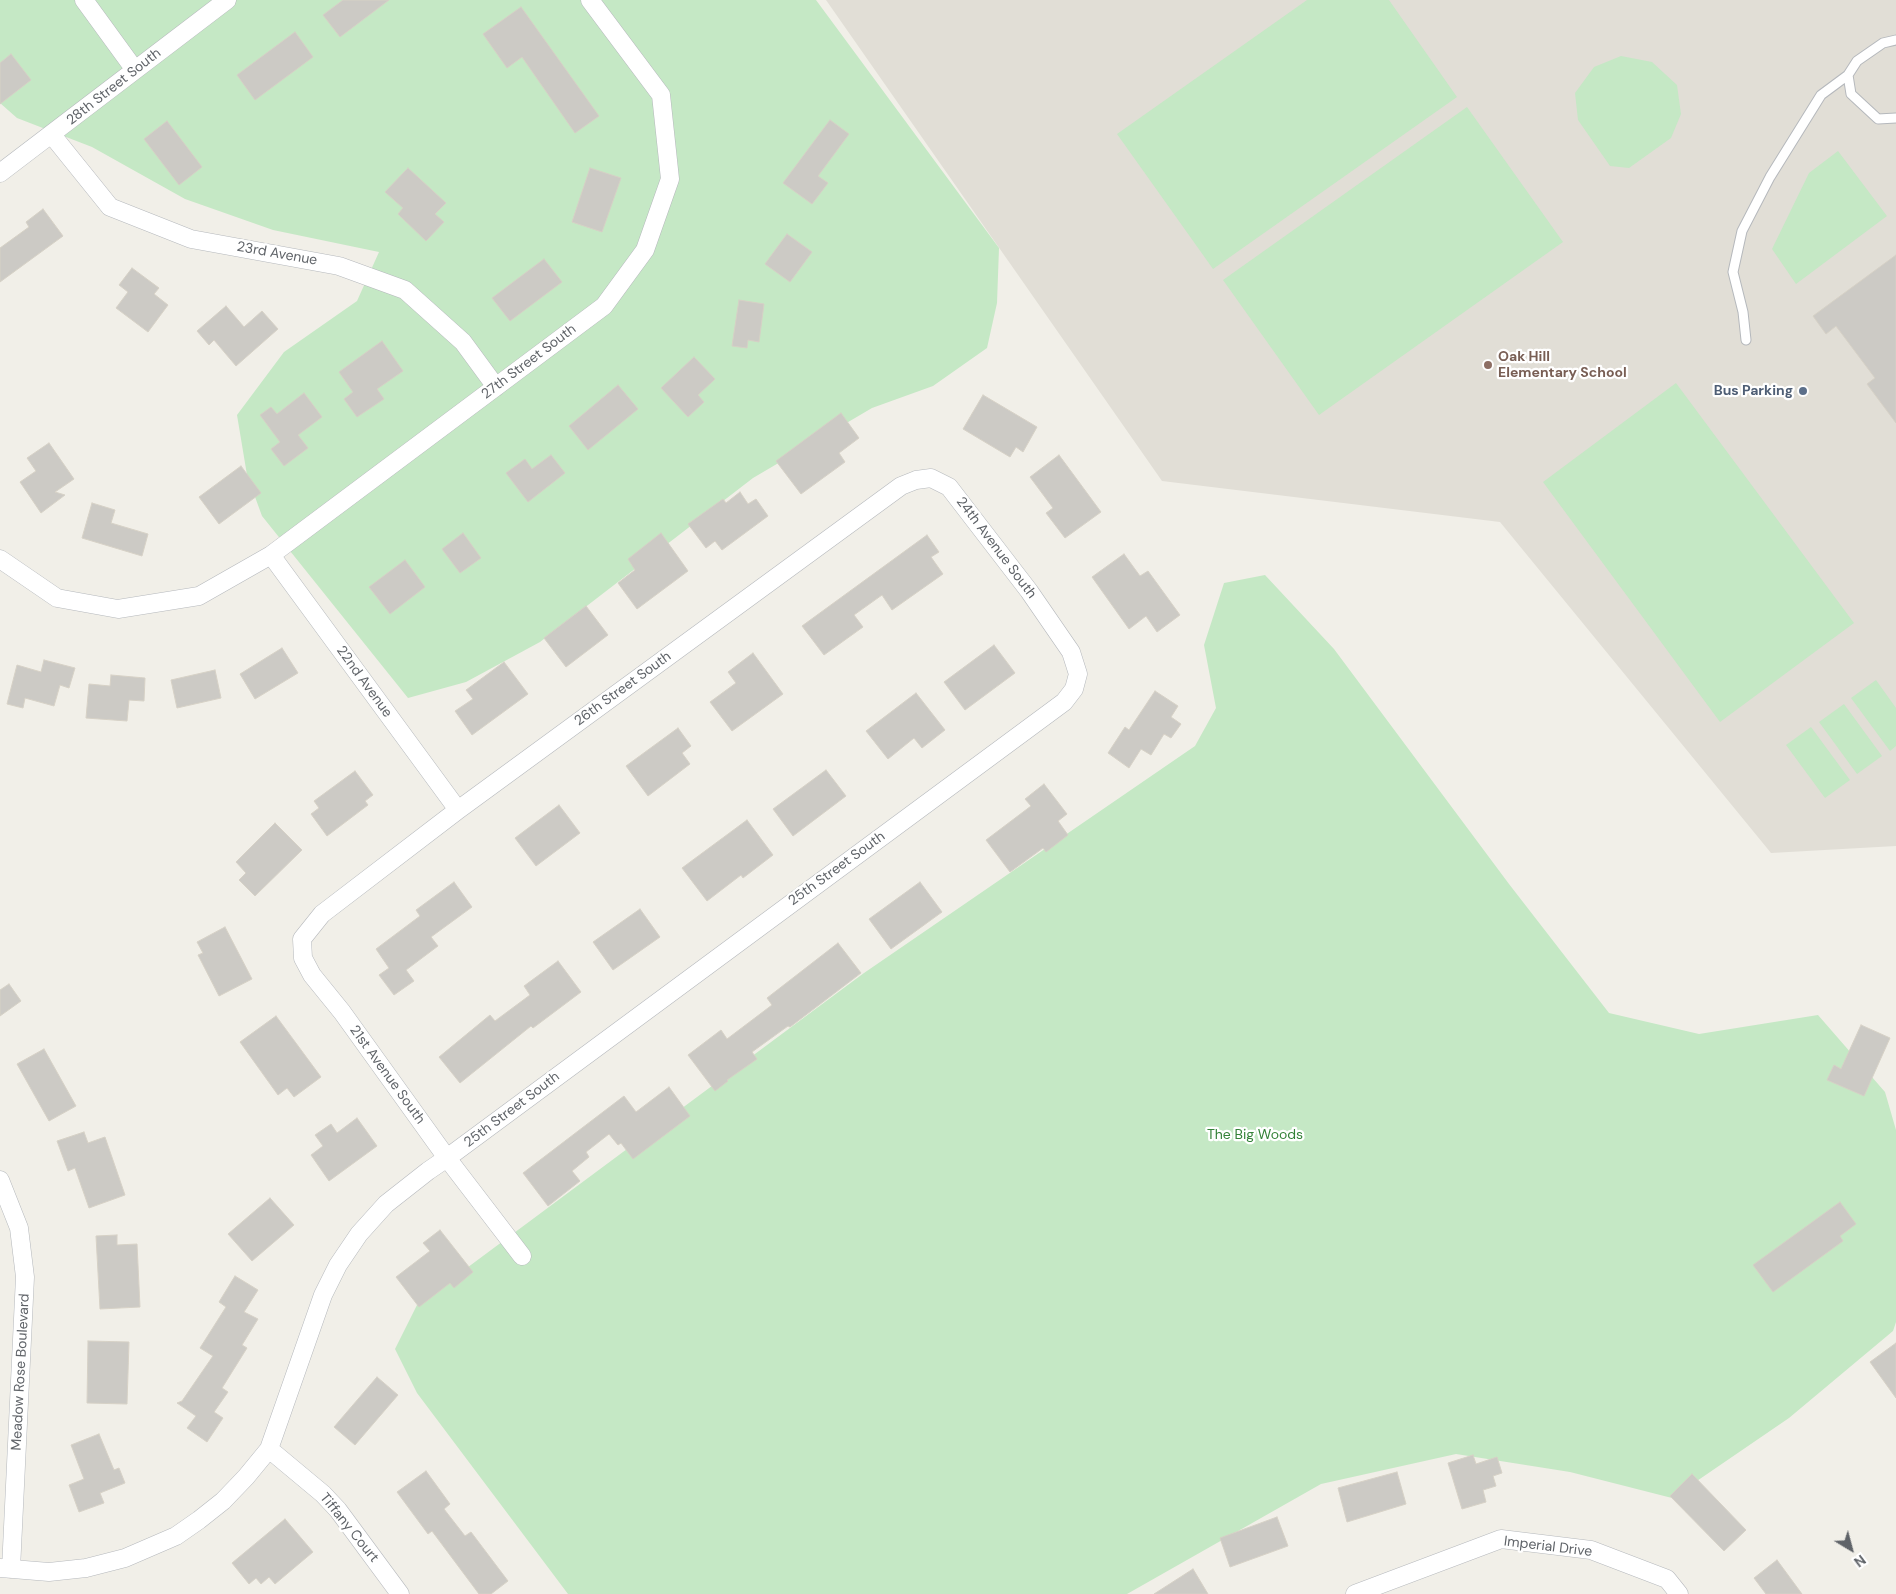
<!DOCTYPE html>
<html>
<head>
<meta charset="utf-8">
<style>
  body { margin:0 }
  #map { position:relative; width:1896px; height:1594px; overflow:hidden; background:#f1efe8; font-family:"DM Sans",sans-serif }
  canvas { display:block }
  .north { position:absolute; left:1826px; top:1524px; width:50px; height:50px; -webkit-text-stroke:4px #fff; paint-order:stroke; rotate:143deg; font-size:14px; font-weight:700; line-height:20px; text-align:center; color:#5f6368 }
  .north::after { content:''; display:block; margin:auto; width:18px; height:22px; background:#5f6368; clip-path:polygon(50% 0,100% 100%,50% 72%,0 100%) }
</style>
</head>
<body>
<div id="map">
<canvas width="1896" height="1594"></canvas>
<div class="north">N</div>
</div>
<script>
const context = document.querySelector('canvas').getContext('2d');
context.lineJoin = 'round';
function fillPath(path, color) { context.fillStyle = color; context.fill(path, 'evenodd'); }
const toPath = rows => new Path2D(rows.map(r => 'M' + r).join(''));
function trace(path, color, width, dash) { context.strokeStyle = color; context.lineWidth = width; context.lineCap = dash ? 'butt' : 'round'; context.setLineDash(dash || []); context.stroke(path); }
function label(font, color, halo, rows, align = 'center') {
  context.font = font + ' "DM Sans",sans-serif'; context.lineWidth = 4.5; context.setLineDash([]); context.textBaseline = 'middle'; context.strokeStyle = halo; context.fillStyle = color; for (const [text, x, y, turn = 0] of rows) {
    context.save(); context.translate(x, y); context.rotate((+turn || 0) * Math.PI / 180); context.textAlign = isNaN(turn) ? turn : align; if (halo) context.strokeText(text, 0, 0); context.fillText(text, 0, 0); context.restore();
  }
}
fillPath(toPath([
  [826,0,1896,0,1896,846,1771,853,1500,522,1162,481]
]), '#e1ded6');
fillPath(toPath([
  [0,0,816,0,999,248,997,303,987,348,933,386,872,408,753,478,540,642,466,682,408,698,262,516,247,475,237,415,284,352,357,301,379,252,273,230,185,199,92,147,17,118,0,103],
  [1307,0,1389,0,1457,97,1213,269,1117,134],
  [1621,56,1652,62,1677,85,1681,114,1671,138,1629,168,1610,166,1578,120,1575,93,1594,67],
  [1467,107,1563,242,1319,415,1223,280],
  [1838,151,1887,216,1796,284,1772,249,1809,173],
  [1676,383,1854,623,1720,722,1543,482],
  [1265,575,1334,649,1509,884,1609,1013,1699,1034,1818,1015,1885,1092,1896,1130,1896,1322,1893,1331,1789,1418,1672,1498,1570,1472,1456,1454,1321,1484,1127,1594,568,1594,417,1393,395,1349,417,1305,864,973,1195,746,1216,708,1204,645,1224,583],
  [1876,680,1896,708,1896,746,1890,751,1851,698],
  [1844,704,1882,756,1857,774,1819,722],
  [1811,727,1850,780,1825,798,1786,745]
]), '#c5e8c5');
const building = toPath([
  [343,0,389,0,340,37,323,15,343,0],
  [521,7,599,116,575,133,522,57,507,68,483,34,521,7],
  [295,32,313,57,255,100,237,75,295,32],
  [11,54,31,80,0,104,0,63,11,54],
  [830,120,849,134,818,176,828,183,812,204,783,183,830,120],
  [167,121,202,167,179,185,144,139,167,121],
  [408,168,446,203,435,214,444,222,426,241,398,214,403,208,385,192,408,168],
  [590,168,621,178,602,232,572,222,590,168],
  [43,209,63,236,0,282,0,248,29,227,26,222,43,209],
  [787,234,812,252,790,282,765,264,787,234],
  [1896,255,1896,423,1867,384,1875,378,1836,326,1826,334,1813,316,1896,255],
  [544,259,562,282,510,321,492,298,544,259],
  [132,268,159,288,154,294,168,305,148,332,116,308,128,292,119,285,132,268],
  [739,300,764,304,759,342,748,340,747,348,732,346,739,300],
  [226,306,244,327,262,311,278,329,236,366,214,340,209,345,197,331,226,306],
  [382,341,403,371,377,389,384,399,357,417,344,399,353,392,339,372,382,341],
  [694,357,715,379,698,395,704,402,688,417,661,388,694,357],
  [618,385,638,409,588,450,569,426,618,385],
  [304,393,322,417,298,435,308,448,284,466,271,449,280,442,260,415,271,407,277,414,304,393],
  [983,395,1037,427,1023,452,1016,447,1010,457,963,429,983,395],
  [841,413,859,438,839,453,845,462,801,494,776,461,841,413],
  [49,443,74,479,55,492,65,495,41,513,20,482,36,471,27,458,49,443],
  [551,455,565,473,528,502,506,473,525,459,532,469,551,455],
  [1059,455,1101,512,1065,538,1046,513,1053,508,1030,477,1059,455],
  [241,466,261,493,219,524,199,497,241,466],
  [740,492,748,504,756,499,768,516,722,550,715,541,706,548,688,524,723,499,726,503,740,492],
  [92,503,115,510,111,523,148,534,142,556,82,538,92,503],
  [463,533,481,558,460,573,442,549,463,533],
  [661,533,688,571,637,609,618,583,635,570,628,559,661,533],
  [927,535,939,552,931,557,943,574,892,610,882,595,854,615,863,627,824,655,802,626,927,535],
  [1124,554,1140,576,1148,571,1180,615,1157,632,1146,616,1129,629,1092,577,1124,554],
  [405,560,425,587,390,614,369,587,405,560],
  [586,606,608,635,566,667,544,638,586,606],
  [994,645,1015,673,965,710,944,682,994,645],
  [282,648,298,673,255,699,240,674,282,648],
  [753,653,783,694,732,731,710,702,736,683,728,672,753,653],
  [44,660,75,668,69,688,60,685,54,706,25,698,23,708,7,704,17,665,41,672,44,660],
  [504,662,528,694,472,735,455,711,473,699,466,690,504,662],
  [215,670,221,698,177,708,171,680,215,670],
  [111,675,145,678,144,701,129,700,127,721,86,718,89,684,110,686,111,675],
  [1155,691,1178,706,1171,717,1181,724,1171,738,1164,734,1151,755,1141,749,1129,768,1108,753,1125,727,1129,730,1155,691],
  [916,693,945,730,922,748,914,738,888,759,866,731,916,693],
  [678,728,691,746,682,753,690,764,648,796,626,766,678,728],
  [826,770,846,796,793,836,773,809,826,770],
  [355,771,373,795,365,801,368,805,327,836,311,814,319,808,314,801,355,771],
  [1044,784,1067,814,1058,821,1068,835,1046,852,1043,848,1010,872,986,840,1031,806,1025,799,1044,784],
  [559,805,580,833,536,866,515,838,559,805],
  [747,820,773,855,743,878,741,875,707,901,682,868,747,820],
  [275,823,302,850,255,896,239,880,246,873,236,862,275,823],
  [454,882,472,907,431,937,438,946,406,970,414,981,394,995,379,975,389,968,376,949,420,916,416,910,454,882],
  [920,882,942,912,891,949,869,919,920,882],
  [640,909,660,937,613,970,593,942,640,909],
  [225,927,252,979,219,996,198,955,203,953,197,942,225,927],
  [838,943,861,973,790,1027,788,1026,752,1052,757,1059,727,1080,728,1081,715,1091,688,1055,721,1030,727,1039,772,1005,767,998,838,943],
  [558,961,581,992,533,1028,531,1026,460,1083,439,1057,490,1015,495,1021,530,995,524,986,558,961],
  [9,984,21,1001,0,1016,0,990,9,984],
  [276,1016,321,1077,294,1097,287,1088,278,1095,240,1042,276,1016],
  [1861,1025,1890,1038,1864,1096,1827,1080,1834,1065,1841,1069,1861,1025],
  [44,1049,76,1106,49,1121,17,1064,44,1049],
  [669,1087,690,1116,633,1159,621,1143,618,1145,609,1134,586,1152,589,1157,572,1171,580,1181,548,1206,523,1173,624,1096,636,1112,669,1087],
  [357,1118,377,1146,329,1181,311,1155,323,1146,315,1135,331,1124,337,1133,357,1118],
  [84,1132,88,1143,105,1137,125,1195,89,1208,75,1168,68,1171,57,1141,84,1132],
  [270,1198,294,1225,252,1261,228,1234,270,1198],
  [1840,1202,1856,1224,1840,1236,1843,1241,1773,1292,1753,1265,1840,1202],
  [440,1230,473,1272,454,1288,450,1283,419,1307,396,1277,430,1251,423,1243,440,1230],
  [117,1235,117,1245,137,1244,140,1307,100,1309,96,1236,117,1235],
  [235,1276,258,1290,244,1312,258,1319,242,1345,247,1348,222,1388,228,1392,214,1412,223,1418,207,1442,187,1428,196,1416,177,1403,182,1401,213,1356,200,1348,226,1307,219,1302,235,1276],
  [88,1341,129,1342,127,1404,87,1403,88,1341],
  [1896,1343,1896,1398,1870,1362,1896,1343],
  [377,1377,398,1395,355,1445,334,1427,377,1377],
  [99,1434,114,1470,119,1468,125,1483,100,1493,104,1503,79,1512,69,1485,84,1479,71,1445,99,1434],
  [1473,1455,1476,1464,1497,1457,1502,1473,1493,1476,1496,1486,1483,1490,1486,1502,1462,1509,1448,1463,1473,1455],
  [426,1471,450,1504,444,1509,465,1536,471,1532,508,1581,491,1594,479,1594,432,1531,428,1534,397,1492,426,1471],
  [1397,1472,1406,1504,1347,1522,1338,1488,1397,1472],
  [1692,1474,1746,1530,1724,1551,1670,1496,1692,1474],
  [1277,1517,1288,1546,1230,1567,1220,1538,1277,1517],
  [285,1519,313,1552,275,1584,269,1577,261,1584,256,1578,249,1584,232,1563,285,1519],
  [1777,1560,1802,1594,1766,1594,1754,1578,1777,1560],
  [1193,1569,1208,1594,1154,1594,1193,1569]
]);
fillPath(building, '#cccac5');
trace(building, '#d6d1c6', 1);
const service = toPath([
  [1896,40,1883,43,1857,61,1848,75,1851,94,1878,119,1896,118],
  [1746,340,1743,312,1733,272,1742,231,1770,177,1821,95,1848,75]
]);
const minor = toPath([
  [84,0,135,70],
  [52,135,110,207,191,239,339,266,405,290,463,342,496,387],
  [0,173,227,0],
  [271,555,458,810],
  [0,559,57,598,118,609,199,596,271,555,604,306,645,250,670,179,661,95,590,0],
  [0,1180,19,1228,25,1277,11,1569],
  [269,1449,323,1494,338,1510,400,1594],
  [0,1568,49,1572,86,1568,125,1558,176,1536,199,1520,223,1501,246,1477,269,1449,323,1295,338,1265,359,1234,386,1204,428,1171,447,1158,1064,702,1074,689,1078,674,1071,652,1029,591,949,487,931,478,916,480,901,486,458,810,322,914,302,939,303,958,312,975,342,1012,434,1140,447,1158,522,1256],
  [1355,1594,1501,1539,1591,1550,1667,1579,1679,1594]
]);
trace(service, '#b5b8bc', 11);
trace(minor, '#b5b8bc', 19);
trace(service, '#fff', 9);
trace(minor, '#fff', 18);
for (const [x, y, r, color] of [
  [1488,365,5,"#8d6e63"],
  [1803,391,5,"#5c6f8a"]
]) { const dot = new Path2D(); dot.arc(x, y, r, 0, 2 * Math.PI); context.fillStyle = color; context.fill(dot); trace(dot, '#fff', 2); }
label('14px', '#5f6368', '#fff', [
  ["28th Street South",114,87,-38],
  ["23rd Avenue",277,254,10],
  ["27th Street South",529,362,-37],
  ["24th Avenue South",996,548,53],
  ["22nd Avenue",364,682,54],
  ["26th Street South",623,689,-36],
  ["25th Street South",837,869,-36],
  ["21st Avenue South",387,1075,54],
  ["25th Street South",512,1110,-37],
  ["Meadow Rose Boulevard",21,1372,-87],
  ["Tiffany Court",349,1528,51],
  ["Imperial Drive",1548,1547,7]
]);
label('bold 14px', '#785e54', '#fff', [
  ["Oak Hill",1498,357],
  ["Elementary School",1498,373]
], 'left');
label('bold 14px', '#4e5e75', '#fff', [
  ["Bus Parking",1793,391]
], 'right');
label('14px', '#348238', '#fff', [
  ["The Big Woods",1255,1135]
]);
</script>
</body>
</html>
